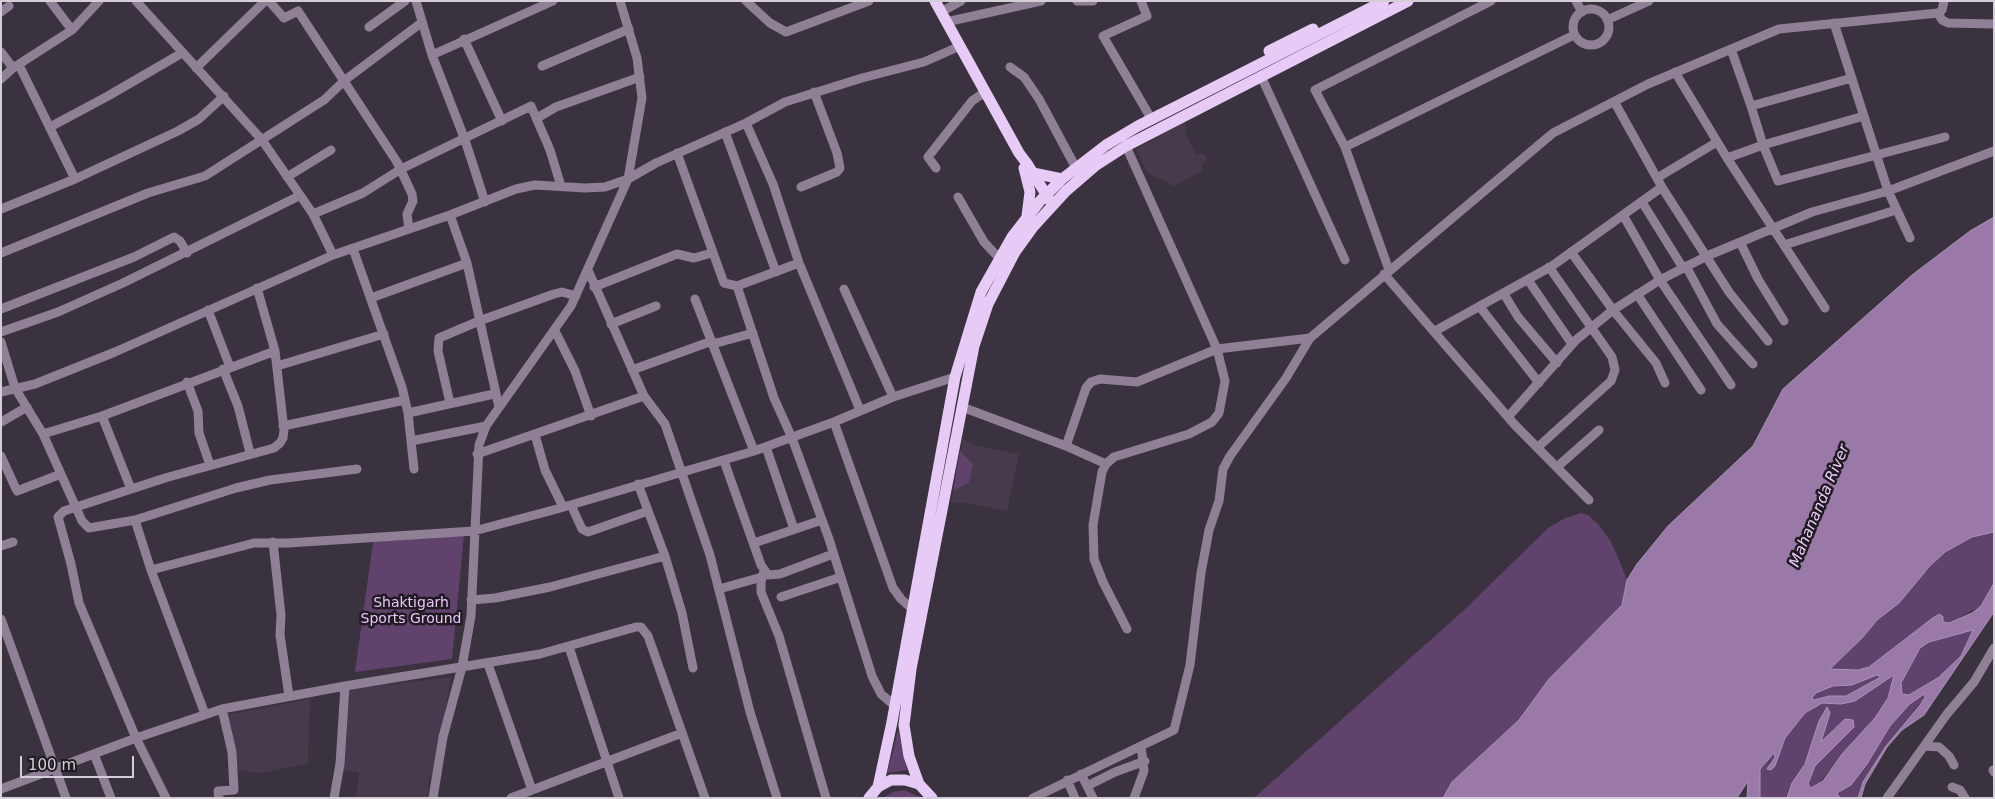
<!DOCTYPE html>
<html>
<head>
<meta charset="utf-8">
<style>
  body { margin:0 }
  #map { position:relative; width:1995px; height:799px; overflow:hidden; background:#3a323e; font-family:"DejaVu Sans",sans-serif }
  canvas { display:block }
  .frame { position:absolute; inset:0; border:2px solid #d4cfd7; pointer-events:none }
  .scale { position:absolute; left:20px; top:756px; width:114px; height:22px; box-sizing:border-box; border:2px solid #d4cfd7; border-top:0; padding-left:6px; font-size:15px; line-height:18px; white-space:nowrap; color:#d4cfd7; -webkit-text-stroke:4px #1f1b21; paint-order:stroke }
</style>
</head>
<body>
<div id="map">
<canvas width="1995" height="799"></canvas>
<div class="frame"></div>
<div class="scale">100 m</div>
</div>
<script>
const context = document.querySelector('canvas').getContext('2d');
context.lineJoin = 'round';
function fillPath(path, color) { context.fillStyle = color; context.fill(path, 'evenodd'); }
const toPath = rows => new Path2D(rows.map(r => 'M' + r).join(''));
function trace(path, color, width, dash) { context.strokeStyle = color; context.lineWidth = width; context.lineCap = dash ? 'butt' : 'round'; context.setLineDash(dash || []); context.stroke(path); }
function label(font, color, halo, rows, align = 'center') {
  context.font = font + ' "DejaVu Sans",sans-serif'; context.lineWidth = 5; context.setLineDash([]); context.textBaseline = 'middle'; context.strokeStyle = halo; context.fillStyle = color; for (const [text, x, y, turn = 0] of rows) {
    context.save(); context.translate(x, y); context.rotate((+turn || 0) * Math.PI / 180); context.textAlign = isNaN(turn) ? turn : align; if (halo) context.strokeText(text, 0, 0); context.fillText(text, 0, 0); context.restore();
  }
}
fillPath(toPath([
  [1185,122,1186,133,1196,155,1200,153,1206,156,1207,159,1201,166,1203,171,1174,186,1147,172,1136,149],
  [963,439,975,445,1019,454,1007,511,968,503,951,503],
  [451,677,435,778,429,779,428,798,356,798,359,772,343,771,349,689],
  [310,699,308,764,261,773,236,770,226,715]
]), '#463a4c');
fillPath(toPath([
  [960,451,973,464,969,482,953,491],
  [1581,513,1588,515,1598,524,1610,540,1620,562,1627,580,1622,605,1549,679,1519,720,1452,782,1443,798,1254,798,1464,610,1548,528,1565,518],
  [1989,532,1994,532,1994,583,1981,606,1949,623,1943,622,1934,617,1869,667,1858,670,1831,670,1831,666,1863,637,1877,620,1945,552,1972,537],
  [464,535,452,659,355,672,373,542],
  [1973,629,1961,656,1945,672,1909,695,1902,694,1901,683,1920,648,1929,642],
  [1877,675,1880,676,1879,678,1846,696,1823,697,1814,700,1812,698,1816,693,1833,686,1852,685],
  [1895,675,1888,698,1875,718,1842,754,1817,786,1811,788,1808,784,1815,766,1854,727,1835,728,1821,743,1830,713,1823,712,1810,752,1787,798,1760,798,1760,769,1774,753,1775,757,1768,764,1777,762,1785,738,1805,713,1822,703,1849,703,1855,701],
  [1922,693,1925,697,1886,746,1861,786,1858,798,1840,798,1837,793,1851,785,1867,764,1890,726],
  [898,729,907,770,887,773,892,755],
  [904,790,922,798,883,798,893,792]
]), '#60426d');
const water = toPath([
  [1994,217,1994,532,1972,537,1945,552,1929,567,1899,603,1877,620,1863,637,1830,669,1858,670,1869,667,1934,617,1940,614,1943,617,1943,622,1949,623,1972,613,1981,606,1994,583,1994,612,1924,715,1902,730,1887,747,1865,784,1861,798,1858,798,1863,782,1886,746,1920,705,1925,697,1924,694,1910,704,1890,726,1867,764,1851,785,1837,793,1840,798,1787,798,1792,783,1805,764,1819,721,1827,707,1830,713,1821,742,1845,719,1853,720,1854,727,1815,766,1808,784,1811,788,1823,781,1842,754,1875,718,1888,698,1894,675,1855,701,1841,704,1822,703,1805,713,1785,738,1775,766,1771,770,1767,769,1775,757,1774,753,1760,769,1760,798,1747,798,1748,781,1737,798,1443,798,1452,782,1519,720,1549,679,1622,605,1627,580,1637,564,1668,526,1753,446,1783,389,1912,275,1970,231,1994,217],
  [1973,630,1961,656,1939,677,1909,695,1902,694,1901,683,1920,648,1929,642,1973,630],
  [1877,675,1880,676,1879,678,1846,696,1829,696,1814,700,1812,698,1816,693,1833,686,1852,685,1877,675]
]);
fillPath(water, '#9a79a9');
trace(water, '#ab93b7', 1);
trace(toPath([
  [50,1,72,30],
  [136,1,262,140,313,214,333,255],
  [269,1,284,18,298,11,397,162,412,194,413,201,407,214,409,229],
  [416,1,432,55,465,140,485,202],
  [746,1,770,23,786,32,869,1],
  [1077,1,1093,1],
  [1141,1,1147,16,1103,36,1152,120],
  [1576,1,1582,12],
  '1573 27a18 18 0 1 1 36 0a18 18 0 1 1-36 0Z',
  [1,12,9,6],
  [941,12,961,1],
  [1938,13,1942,20,1948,23,1994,24],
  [1607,20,1649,1],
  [946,22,1041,1],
  [1834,23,1888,191,1910,238],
  [369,27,405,1],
  [464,39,502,121],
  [1731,49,1751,106],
  [1,52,13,68],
  [432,55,553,1],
  [19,65,75,179],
  [542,66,629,29],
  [1010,67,1024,77,1039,99,1076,168],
  [196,68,265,1],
  [1675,72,1727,158,1825,308],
  [1261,76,1345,260],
  [1852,78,1751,106,1763,145,1778,181,1945,137],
  [1,79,13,68,72,30,99,1],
  [537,118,556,107,640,77],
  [746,123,773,184,799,263,860,410],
  [50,127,108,96,182,53],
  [725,132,776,272],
  [1126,146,1217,349,1225,381,1219,413,1212,422,1189,434,1114,457,1106,464,1102,472,1093,525,1094,559,1103,582,1127,629],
  [1345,147,1574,35],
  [677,153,724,283,737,286,799,263],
  [1727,158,1763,145,1864,116],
  [936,168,928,157,972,101,985,92],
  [287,177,331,150],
  [1657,178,1717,142],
  [801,187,837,172,840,168,837,153,814,92],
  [958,197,984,242,999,258],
  [1642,202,1683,268],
  [1,209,75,179,178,131,199,119,224,96],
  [313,214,363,193,401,169,531,106,550,150,561,186],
  [450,215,467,263,499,407],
  [1623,215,1660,280,1731,385],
  [1740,242,1758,279,1784,321],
  [1784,245,1896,210],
  [353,249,402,387,408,413,414,469],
  [1571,252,1613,310,1656,363,1665,383],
  [1,253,148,193,205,176,324,100,345,80,421,23],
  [1686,266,1717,324,1753,364],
  [588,270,644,396,665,424,710,555,750,712,777,798],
  [1389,270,1345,147,1315,90,1491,1],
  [1384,274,1514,424,1589,500],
  [1528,280,1572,344],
  [737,286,774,398,792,438,829,539,872,676,881,694,895,706],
  [594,287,677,254,694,258,712,253],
  [844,289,893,397],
  [1504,294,1518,317,1557,363],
  [1637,294,1701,390],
  [371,298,467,263],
  [695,299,754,451],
  [1480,307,1539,383],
  [1,309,134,257,174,237,180,241,187,253],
  [208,310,230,367],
  [611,324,656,306],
  [555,331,575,371,591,416],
  [1435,331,1552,266,1662,187],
  [1,332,58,312,123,283,299,196],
  [1768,341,1729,292,1663,189,1615,103,1617,100,1648,84,1779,29,1938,13,1942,10,1944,1],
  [1,342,15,388,43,434,82,521,89,528,135,520,236,488,270,480,357,469],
  [713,344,753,333],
  [277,366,384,334],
  [223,369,238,406,250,453],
  [632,370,712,341],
  [187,382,198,411,199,433,210,465],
  [1,392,35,384,115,352,333,255,450,215,516,189,535,185,585,188,605,187,628,179,656,163,746,123,785,102,862,78,924,62,960,46],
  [450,403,438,351,439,338,479,321,554,294,562,292,576,296],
  [962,407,1066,446,1106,464],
  [408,413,494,394],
  [102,416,131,489],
  [1508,417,1576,340,1613,310,1660,280,1707,256,1812,212,1888,191,1994,151],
  [1,422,27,407],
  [834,422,893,588,901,599,911,608],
  [283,426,405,400],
  [43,434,102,416,275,351],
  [535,435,545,470,563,507],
  [411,441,486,426],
  [1066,446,1086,388,1091,382,1100,379,1137,382,1217,349,1310,338],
  [766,447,794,529],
  [1538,447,1611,381,1615,370,1612,357,1549,267],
  [477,454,644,396],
  [1,456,17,491,61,474],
  [724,461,761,565,768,575,780,574,833,554],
  [1557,467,1599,430],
  [638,484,665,556,682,613,693,668],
  [571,505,582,529,588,532,648,511],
  [135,520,151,570,205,714],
  [273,542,281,615,280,635,289,696],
  [754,543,822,520],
  [1,546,13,542],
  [151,570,254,543,288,543,474,531,557,509,754,451,834,422,893,397,955,377],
  [764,571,761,582,761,592,779,636,826,798],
  [719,589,762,577],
  [781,597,841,577],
  [471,600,495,598,550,587,665,556],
  [1,619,66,798],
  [569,647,619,798],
  [488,664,532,790],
  [1925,746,1939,747,1949,756,1954,765],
  [94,754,111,798],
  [1993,770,1994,772],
  [1081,774,1093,798],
  [1067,780,1075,798],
  [1087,786,1115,772,1145,761],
  [1952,787,1960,790,1965,798],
  [1,789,136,738,222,709,345,686,540,654,636,627,641,627,648,636,705,798],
  [166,798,136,738,79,603,71,564,58,517,64,511,165,478,274,448,280,443,283,438,284,430,275,351,257,288],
  [219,798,218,791,234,790,232,752,222,709],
  [334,798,340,764,345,686],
  [433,798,443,737,462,667,471,616,479,445,486,426,571,306,628,179,642,98,637,58,620,1],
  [511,798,682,733],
  [1033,798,1174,730,1190,665,1201,573,1209,530,1219,501,1223,469,1230,456,1286,378,1310,338,1553,133,1617,100],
  [1134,798,1144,771,1141,746],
  [1887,798,1947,714,1974,682,1994,648]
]), '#8f8096', 9);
trace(toPath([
  [935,1,1019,153,1028,165,1050,201],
  [1269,51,1313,29],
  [1024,168,1030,192,1027,216],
  [1033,173,1062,179],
  [919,784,909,756,904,725,911,669,974,346,988,304,1015,252,1033,227,1066,191,1095,166,1126,146,1408,1],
  [878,787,892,722,955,377,981,292,1012,237,1040,201,1062,179,1106,145,1138,126,1384,1],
  [869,798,878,787,891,780,905,780,919,784,932,798]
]), '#e8caf6', 11);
label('14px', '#ebc4fd', '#1f1b21', [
  ["Shaktigarh",411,603],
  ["Sports Ground",411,619]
]);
label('italic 15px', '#edcffb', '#1f1b21', [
  ["Mahananda River",1820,506,-67]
]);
</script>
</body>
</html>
